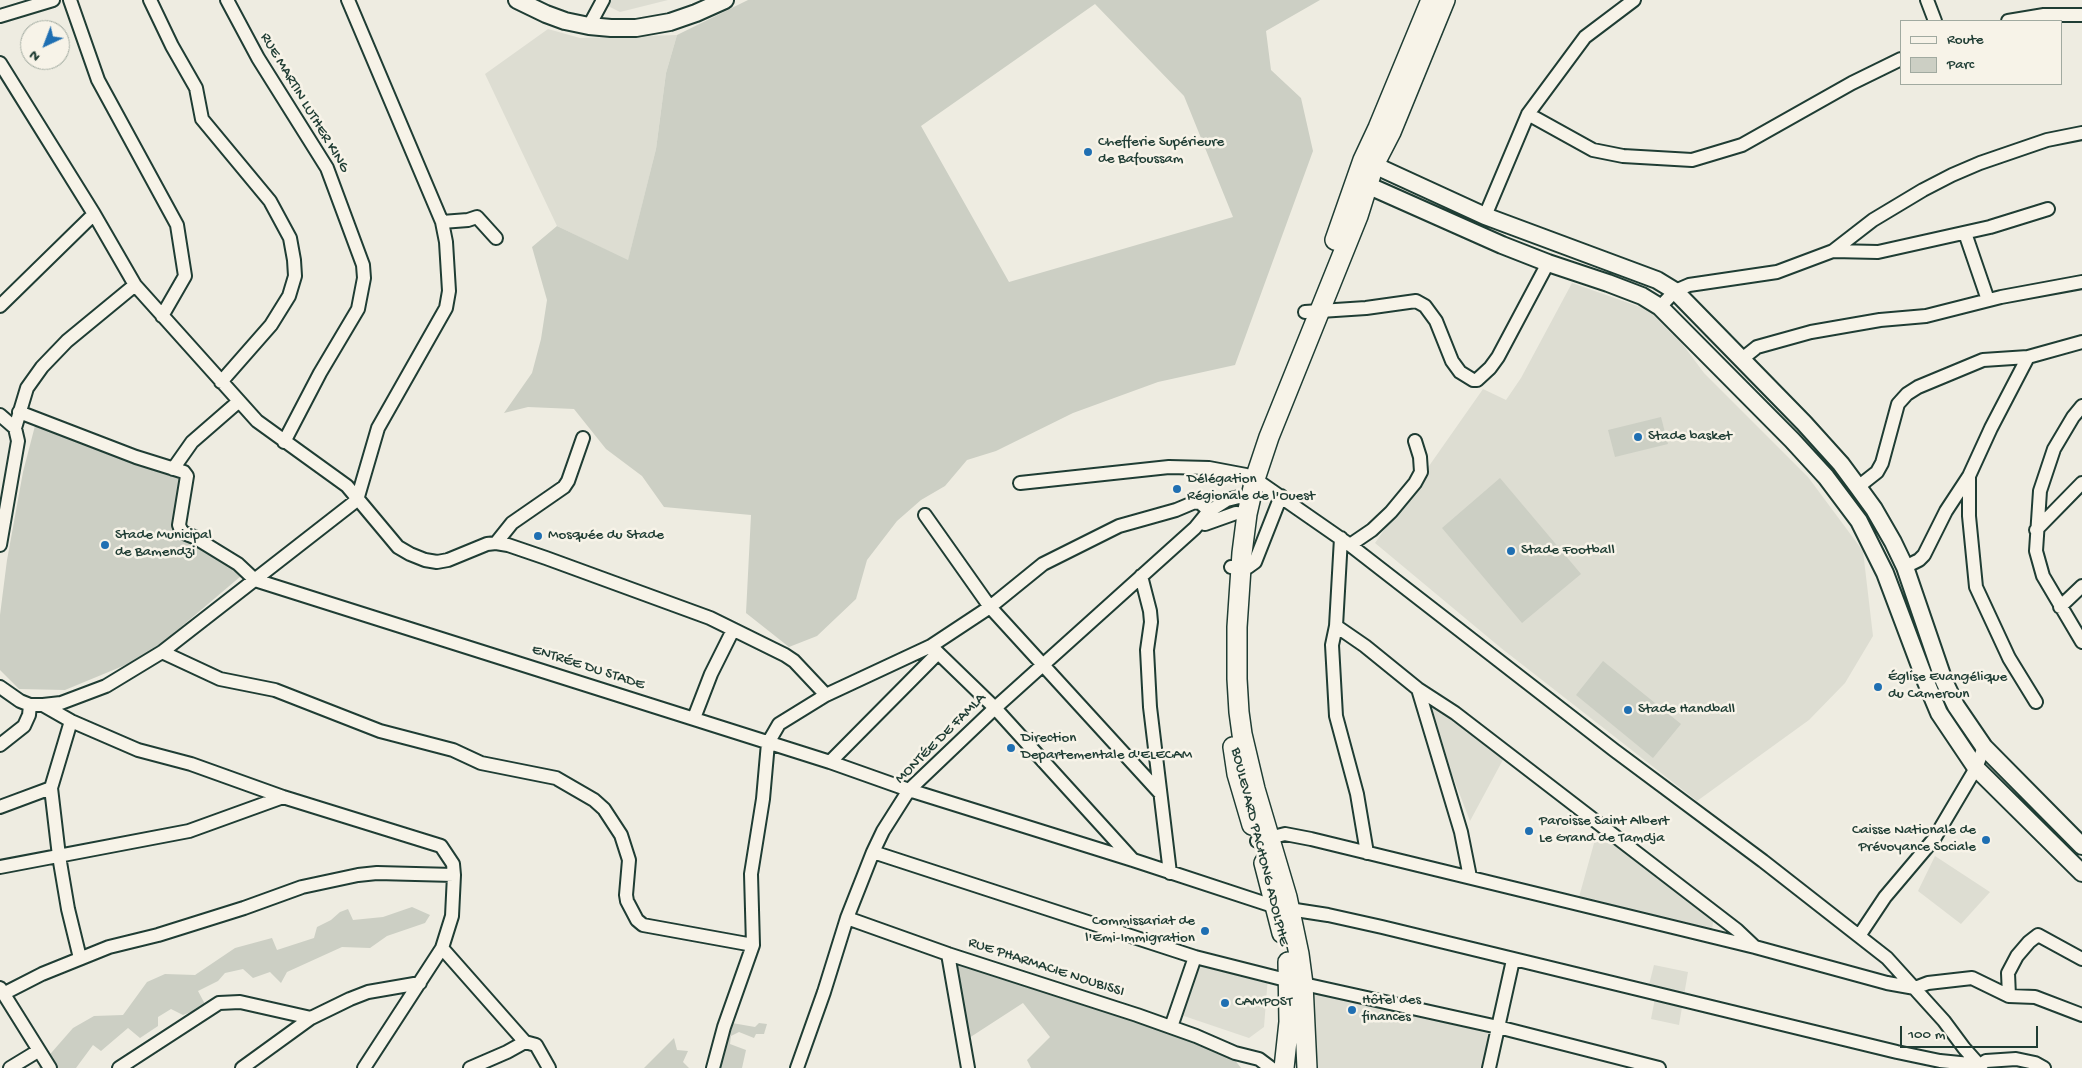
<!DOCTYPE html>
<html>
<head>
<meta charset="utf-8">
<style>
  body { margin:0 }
  #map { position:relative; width:2082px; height:1068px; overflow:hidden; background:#eeece1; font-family:"Gochi Hand",sans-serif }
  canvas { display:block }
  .legend { position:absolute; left:1900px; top:20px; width:162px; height:65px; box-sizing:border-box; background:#f7f3e8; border:1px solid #a1aaa0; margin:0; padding:6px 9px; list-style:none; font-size:15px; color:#1f3d34 }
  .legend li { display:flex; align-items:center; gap:10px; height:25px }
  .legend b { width:25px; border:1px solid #a1aaa0 }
  .north { position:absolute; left:20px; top:20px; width:50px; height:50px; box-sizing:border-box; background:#f7f3e8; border:1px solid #a1aaa0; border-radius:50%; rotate:223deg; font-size:14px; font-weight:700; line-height:20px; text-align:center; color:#1f3d34 }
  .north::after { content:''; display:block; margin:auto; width:18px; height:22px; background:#1f6fb2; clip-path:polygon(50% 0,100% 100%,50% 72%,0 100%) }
  .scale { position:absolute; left:1900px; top:1026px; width:138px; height:22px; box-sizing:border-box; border:2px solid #1f3d34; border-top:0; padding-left:6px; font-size:15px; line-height:18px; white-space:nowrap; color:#1f3d34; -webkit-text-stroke:4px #f7f3e8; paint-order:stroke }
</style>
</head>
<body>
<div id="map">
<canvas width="2082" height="1068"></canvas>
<ul class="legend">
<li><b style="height:6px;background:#f7f3e8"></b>Route</li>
<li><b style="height:14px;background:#cccfc4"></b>Parc</li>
</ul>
<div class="north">N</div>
<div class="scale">100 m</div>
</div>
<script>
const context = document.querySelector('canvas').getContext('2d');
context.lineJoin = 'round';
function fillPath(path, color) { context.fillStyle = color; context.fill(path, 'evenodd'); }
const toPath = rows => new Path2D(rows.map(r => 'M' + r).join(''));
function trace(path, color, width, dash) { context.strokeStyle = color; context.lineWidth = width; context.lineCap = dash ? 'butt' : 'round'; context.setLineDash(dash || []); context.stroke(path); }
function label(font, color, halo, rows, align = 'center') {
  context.font = font + ' "Gochi Hand",sans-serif'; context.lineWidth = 5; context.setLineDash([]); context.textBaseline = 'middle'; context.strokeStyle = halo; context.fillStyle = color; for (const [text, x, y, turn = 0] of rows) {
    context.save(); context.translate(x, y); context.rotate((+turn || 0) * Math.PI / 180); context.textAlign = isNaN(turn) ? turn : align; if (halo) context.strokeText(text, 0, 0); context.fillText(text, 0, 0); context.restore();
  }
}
fillPath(toPath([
  [606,0,668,0,620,12,604,4],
  [548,29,580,38,677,35,666,73,656,149,628,261,557,226,485,74],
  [1572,283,1660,314,1704,373,1808,477,1863,551,1873,636,1845,683,1809,720,1697,801,1501,648,1375,543,1483,389,1506,400,1521,378],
  [1438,704,1505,756,1470,821,1428,712],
  [1598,829,1714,917,1712,929,1579,897],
  [1935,856,1990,892,1961,924,1918,891],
  [1199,956,1268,976,1264,1027,1249,1038,1181,1015],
  [1654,965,1688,972,1679,1025,1651,1019,1657,988,1649,985],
  [1304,987,1490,1033,1483,1068,1317,1068]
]), '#ddddd2');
fillPath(toPath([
  [748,0,1320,0,1266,31,1271,70,1301,98,1313,151,1235,365,1158,382,1073,413,996,451,967,460,945,486,921,500,897,521,867,560,856,599,817,636,789,647,746,613,751,515,664,507,642,476,606,449,574,409,528,407,504,413,532,373,541,339,547,300,532,247,557,226,628,260,656,149,666,73,677,35],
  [1095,4,1184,96,1233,217,1009,282,921,126],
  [1661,417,1668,444,1615,457,1608,430],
  [37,418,185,475,176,523,241,576,168,638,135,661,65,690,19,689,0,670,0,615,7,560,23,472],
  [1500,478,1581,574,1522,623,1442,528],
  [1603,661,1681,724,1653,758,1576,695],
  [412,907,430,915,425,923,387,936,370,948,342,947,287,972,281,983,270,972,253,978,243,969,225,973,218,981,198,991,206,1006,183,1015,171,1009,158,1017,158,1026,140,1038,128,1028,101,1051,93,1045,76,1068,38,1068,73,1028,94,1016,123,1015,147,982,165,974,195,975,235,948,272,938,277,950,314,938,317,927,331,920,340,912,348,909,353,920,383,917],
  [957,960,1149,1025,1231,1055,1241,1068,1031,1068,1027,1060,1050,1037,1023,1003,969,1038],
  [732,1023,755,1027,759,1023,767,1024,764,1034,756,1034,754,1038,739,1032,731,1036,730,1044,746,1050,742,1068,717,1068,727,1026],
  [674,1038,677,1050,688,1051,683,1062,689,1068,644,1068]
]), '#cccfc4');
const minor = toPath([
  [70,0,98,80,177,225,185,276,162,316],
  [150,0,172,46,196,88,202,119,270,201,290,238,294,260,295,276,289,296,271,325,221,382],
  [227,0,258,58,327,168,363,265,364,278,358,309,320,373,284,442],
  [1927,0,1935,21],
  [0,16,53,0],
  [2008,21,2044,15,2082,15],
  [589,26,603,0],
  [0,63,94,214,135,285,257,421,347,486,398,547,410,554,425,560,437,562,448,560,487,544,496,543,508,545,546,558,710,618,785,655,794,661,826,695],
  [1528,114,1593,150,1623,156,1692,160,1742,145,1852,83,1901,59],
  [1485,216,1528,114,1585,37,1634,0],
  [442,222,468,220,477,217,496,238],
  [1965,233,1988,300],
  [1833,251,1878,252,1990,227,2048,209],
  [0,306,94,214],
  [1660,307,1675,291,1689,285,1777,272,1833,251,1873,220,1923,190,1952,175,1980,163,2047,140,2082,133],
  [1305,312,1366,308,1416,301,1425,306,1436,321,1452,361,1460,372,1473,380,1477,380,1490,368,1498,357,1548,263],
  [1742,359,1757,347,1811,332,1880,320,1926,316,2001,297,2082,282],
  [2082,406,2073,417,2054,449,2040,491,2036,551,2043,576,2082,642],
  [19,412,136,457,184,472,187,476,179,525,181,530,184,533,194,537,238,564,255,580,830,762,909,790,1133,860,1276,907,1328,915,1382,927,1897,1052,1940,1061,1980,1065,1986,1061,2016,1059,2035,1063,2044,1068],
  [0,415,15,428,18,441,0,545],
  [15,428,27,388,42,367,67,341,135,285],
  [173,469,192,442,238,402],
  [1969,476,1969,516,1976,587,2009,658,2036,702],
  [1020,483,1169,467,1209,468,1246,475,1255,479,1350,545,1614,750,1763,861,1887,958,1944,1021,1964,1048,1981,1067],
  [1858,487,1877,472,1882,463,1898,404,1907,394,1918,387,1983,360,2028,357,2082,342],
  [925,515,990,607,1160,793],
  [1205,524,1236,513,1247,514],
  [2036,530,2082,483],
  [1341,538,1336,626,1332,645,1336,716,1357,794,1367,853],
  [496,543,512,523,564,487,568,481,583,438],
  [1350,545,1372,530,1391,512,1415,483,1421,472,1420,457,1415,441],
  [1231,567,1241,569,1248,567,1255,562,1281,496],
  [1905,567,1919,560,1924,555,1946,511,1969,476,1991,428,2028,357],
  [1141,576,1150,611,1151,622,1147,650,1150,707,1170,873],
  [2060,607,2082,586],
  [1336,626,1365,646,1418,689,1455,713,1737,930,1755,947],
  [931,646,995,708,1133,860],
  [162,652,220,679,275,690,380,731,453,750,481,763,556,778,594,800,604,809,621,835,629,860,626,895,627,901,637,920,643,925,753,945],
  [0,687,20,701,30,705,43,705,61,703,106,686,162,652,357,500,378,428,446,308,449,291,446,242,442,222,348,0],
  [1418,689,1461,832,1470,877],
  [43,705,71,721,138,750,191,764,283,797,441,846,453,864,454,875,452,916,442,948,364,1068],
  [694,718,711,674,733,630],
  [71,721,51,788,59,856,68,909,80,958],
  [0,745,24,726,29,715,30,705],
  [830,762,938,653],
  [0,807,51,788],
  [1257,841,1285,834,1311,839,1755,947,1887,983,1915,988,1928,983,1972,978,2009,996,2035,997,2082,1015],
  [873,852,1195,957,1290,981,1498,1027,1659,1068],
  [0,867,189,831,283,797],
  [847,918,948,954,1137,1015,1196,1036,1235,1053,1259,1059,1271,1068],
  [1859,936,1885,897,1934,839,1976,768,1984,747],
  [442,948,525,1042,507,1052,470,1068],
  [948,954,968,1068],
  [0,988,50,1068],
  [3,994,42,974,109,947,158,935,244,908,302,887,358,875,377,873,454,875],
  [2009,996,2008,973,2017,956,2029,942,2038,935,2082,959],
  [1171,1027,1195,957],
  [525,1042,536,1045,549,1068],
  [10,1068,38,1051],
  [119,1068,219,1003,240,1002,311,1018],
  [242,1068,311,1018,350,999,368,992,420,983],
  [713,1068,724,1027,753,945,751,874,763,799,768,743,779,724,826,695,931,646,990,607,1043,564,1119,526,1176,510,1195,502,1200,503,1206,508,1211,521],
  [797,1068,824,992,847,918,873,852,883,831,909,790,995,708,1195,528,1208,512,1227,500,1239,497,1249,499],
  [1489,1068,1513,960]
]);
const major = toPath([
  [517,0,546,14,565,21,589,26,611,28,636,28,670,22,696,13,725,0],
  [1363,160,1485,216,1657,280,1675,291,1804,423,1841,464,1858,487,1874,509,1893,542,1905,567,1944,681,1956,706,1984,747,2082,846],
  [1358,181,1502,245,1548,263,1608,283,1642,296,1660,307,1792,440,1826,477,1859,521,1885,573,1926,682,1939,713,1976,768,2082,873]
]);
const highway = toPath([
  [1335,240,1363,160,1378,128,1431,0],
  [1233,747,1237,774,1252,825],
  [1264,863,1282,933],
  [1284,1068,1289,1022,1288,962],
  [1307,1068,1303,984,1299,954,1287,897,1255,789,1242,734,1239,712,1237,679,1237,627,1242,553,1247,514,1255,479,1269,437,1358,216,1374,165,1391,132,1445,0]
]);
trace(minor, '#1f3d34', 16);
trace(major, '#1f3d34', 20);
trace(highway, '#1f3d34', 22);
trace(minor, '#f7f3e8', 12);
trace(major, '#f7f3e8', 16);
trace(highway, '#f7f3e8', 19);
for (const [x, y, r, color] of [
  [1088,152,5,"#1f6fb2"],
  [1638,437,5,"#1f6fb2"],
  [1177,489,5,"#1f6fb2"],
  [538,536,5,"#1f6fb2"],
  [105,545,5,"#1f6fb2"],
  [1511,551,5,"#1f6fb2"],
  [1878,687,5,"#1f6fb2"],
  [1628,710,5,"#1f6fb2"],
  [1011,748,5,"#1f6fb2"],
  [1529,831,5,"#1f6fb2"],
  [1986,840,5,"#1f6fb2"],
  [1205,931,5,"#1f6fb2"],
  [1225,1003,5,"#1f6fb2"],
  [1352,1010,5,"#1f6fb2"]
]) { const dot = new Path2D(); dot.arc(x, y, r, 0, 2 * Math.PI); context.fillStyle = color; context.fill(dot); trace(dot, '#f7f3e8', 2); }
label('15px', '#1f3d34', '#f7f3e8', [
  ["RUE MARTIN LUTHER KING",304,103,59],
  ["ENTRÉE DU STADE",588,668,18],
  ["MONTÉE DE FAMLA",941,739,-45],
  ["BOULEVARD PACHONG ADOLPHE",1259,847,76],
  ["RUE PHARMACIE NOUBISSI",1046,968,18]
]);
label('15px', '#1f3d34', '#f7f3e8', [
  ["Chefferie Supérieure",1098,143],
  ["de Bafoussam",1098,160],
  ["Stade basket",1648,437],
  ["Délégation",1187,480],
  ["Régionale de l'Ouest",1187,497],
  ["Stade Municipal",115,536],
  ["de Bamendzi",115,553],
  ["Mosquée du Stade",548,536],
  ["Stade Football",1521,551],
  ["Église Evangélique",1888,678],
  ["du Cameroun",1888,695],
  ["Stade Handball",1638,710],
  ["Direction",1021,739],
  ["Departementale d'ELECAM",1021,756],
  ["Paroisse Saint Albert",1539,822],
  ["Le Grand de Tamdja",1539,839],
  ["Caisse Nationale de",1976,831,"right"],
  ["Prévoyance Sociale",1976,848,"right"],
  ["Commissariat de",1195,922,"right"],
  ["l'Emi-Immigration",1195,939,"right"],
  ["Hôtel des",1362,1001],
  ["finances",1362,1018],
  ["CAMPOST",1235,1003]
], 'left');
</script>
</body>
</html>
